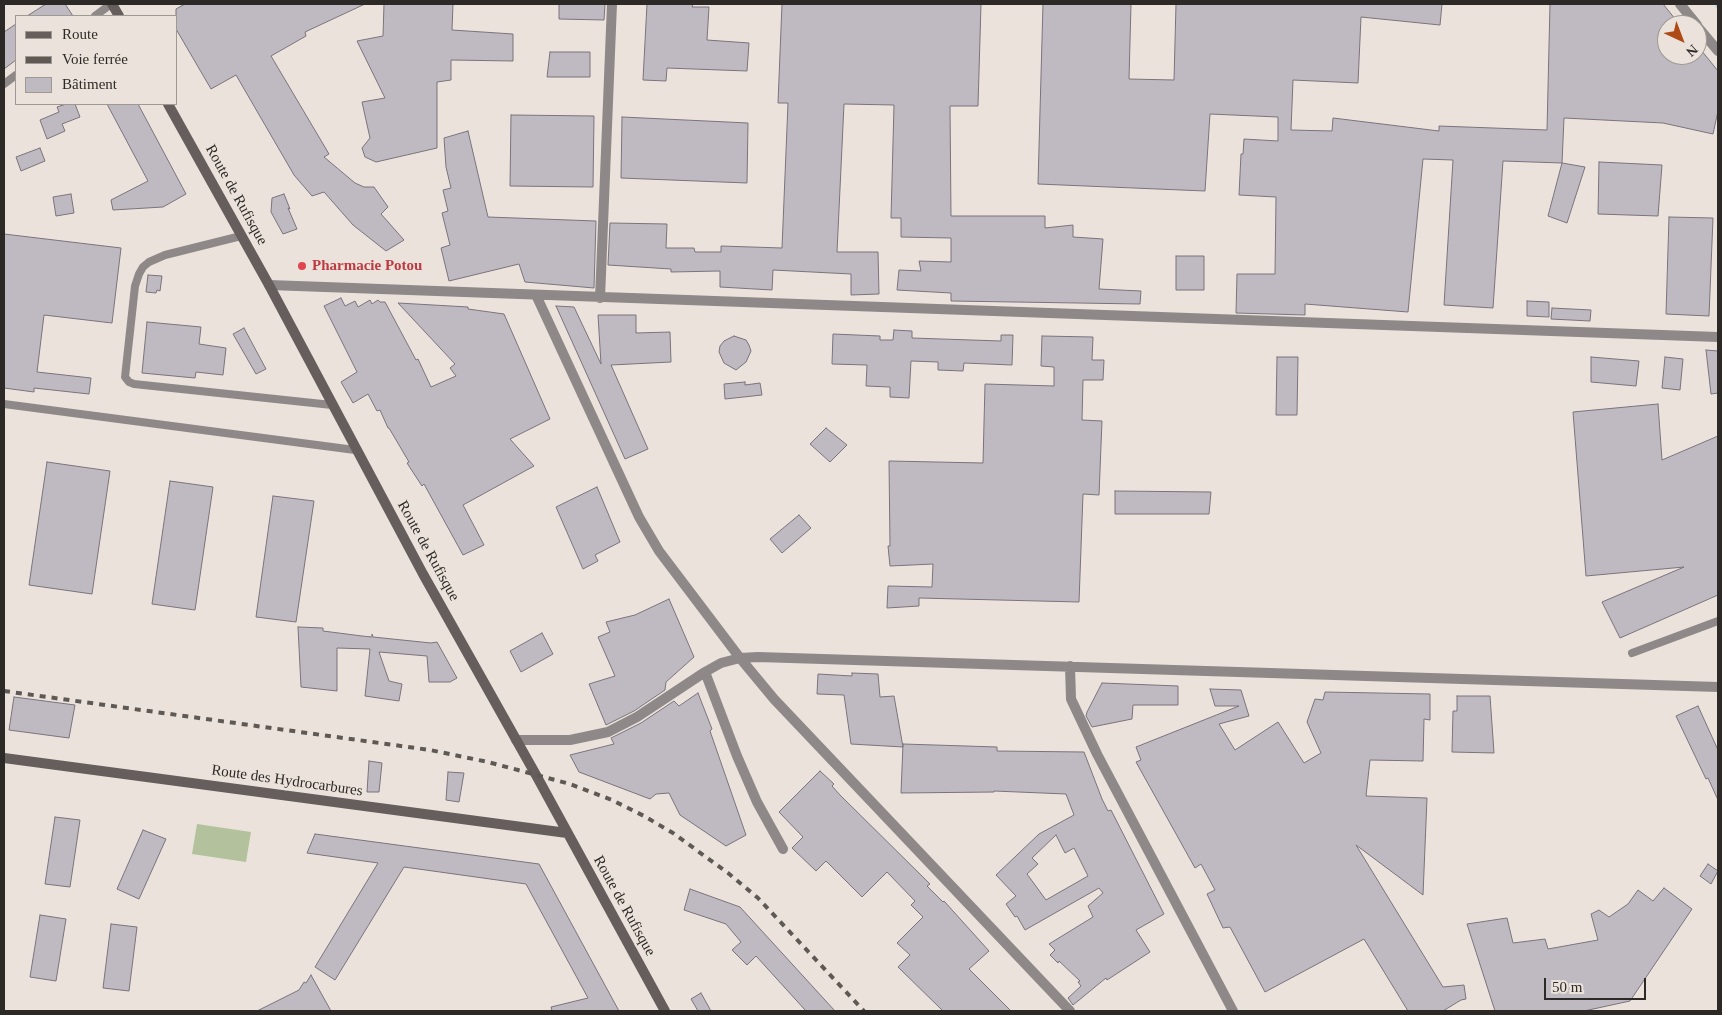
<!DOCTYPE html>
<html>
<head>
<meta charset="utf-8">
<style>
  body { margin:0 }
  #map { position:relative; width:1722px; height:1015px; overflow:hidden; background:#ebe3db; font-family:"Times New Roman",serif }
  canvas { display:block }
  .frame { position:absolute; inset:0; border:5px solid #2d2926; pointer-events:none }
  .legend { position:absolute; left:15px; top:15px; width:162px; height:90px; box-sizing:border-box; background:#ebe3db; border:1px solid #9f9993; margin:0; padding:6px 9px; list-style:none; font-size:15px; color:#2d2926 }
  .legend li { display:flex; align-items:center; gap:10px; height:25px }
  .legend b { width:25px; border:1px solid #9f9993 }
  .north { position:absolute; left:1657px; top:15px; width:50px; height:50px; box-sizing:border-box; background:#ebe3db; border:1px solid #9f9993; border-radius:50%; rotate:137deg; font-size:14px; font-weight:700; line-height:20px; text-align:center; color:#2d2926 }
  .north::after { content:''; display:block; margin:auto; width:18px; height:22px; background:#ae4a16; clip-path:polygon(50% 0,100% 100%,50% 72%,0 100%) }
  .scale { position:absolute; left:1544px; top:978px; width:102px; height:22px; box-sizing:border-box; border:2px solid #2d2926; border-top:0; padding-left:6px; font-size:15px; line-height:18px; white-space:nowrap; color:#2d2926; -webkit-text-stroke:4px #ebe3db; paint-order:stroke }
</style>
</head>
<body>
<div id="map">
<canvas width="1722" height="1015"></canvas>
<div class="frame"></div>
<ul class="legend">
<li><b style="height:6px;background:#655e5d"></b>Route</li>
<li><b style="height:6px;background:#5e5955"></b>Voie ferrée</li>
<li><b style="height:14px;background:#bfb9c2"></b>Bâtiment</li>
</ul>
<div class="north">N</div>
<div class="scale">50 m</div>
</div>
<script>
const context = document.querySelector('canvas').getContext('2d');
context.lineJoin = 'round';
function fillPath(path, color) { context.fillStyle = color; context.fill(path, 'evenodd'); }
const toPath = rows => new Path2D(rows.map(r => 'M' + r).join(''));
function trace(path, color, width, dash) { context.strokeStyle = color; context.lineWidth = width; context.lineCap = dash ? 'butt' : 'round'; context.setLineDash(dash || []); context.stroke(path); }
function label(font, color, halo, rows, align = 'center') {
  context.font = font + ' "Times New Roman",serif'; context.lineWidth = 4.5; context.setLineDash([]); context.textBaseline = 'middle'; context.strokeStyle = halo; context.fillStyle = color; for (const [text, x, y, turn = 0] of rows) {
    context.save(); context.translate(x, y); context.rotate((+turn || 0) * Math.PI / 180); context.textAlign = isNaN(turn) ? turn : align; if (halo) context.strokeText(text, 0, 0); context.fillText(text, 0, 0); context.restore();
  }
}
fillPath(toPath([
  [197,824,251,832,246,862,192,854]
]), '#b3c29d');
trace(toPath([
  [1717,4,1718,6]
]), '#97d9ed', 4.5);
const building = toPath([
  [46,4,65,4,73,16,27,16,46,4],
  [185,4,365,4,305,32,306,36,271,56,329,154,324,157,355,183,364,187,374,187,388,207,381,214,404,240,386,251,353,225,324,192,312,196,294,175,236,75,211,89,176,29,176,9,185,4],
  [384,4,453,4,452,30,513,34,513,61,451,60,451,80,437,82,437,148,376,162,365,157,362,148,370,138,362,102,385,98,357,41,383,36,384,4],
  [559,4,605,4,604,20,559,19,559,4],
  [647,4,693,4,692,7,709,7,707,40,749,43,747,71,667,68,666,81,643,80,647,4],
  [782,4,981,4,978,106,950,106,951,216,1045,216,1045,228,1073,225,1073,237,1103,239,1099,289,1141,291,1140,304,951,301,951,293,897,290,899,270,921,271,919,261,951,262,951,238,901,237,901,218,891,218,894,105,844,104,837,252,878,252,879,294,851,295,851,274,773,270,772,290,720,287,720,271,671,272,671,269,608,265,610,223,667,224,666,248,694,248,695,252,721,252,721,246,782,248,788,103,778,103,782,4],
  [1043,4,1131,4,1129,79,1174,80,1176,4,1442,4,1440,25,1361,17,1358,83,1293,80,1291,130,1332,131,1333,118,1439,131,1439,126,1547,130,1550,4,1663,4,1680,25,1667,25,1667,55,1697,55,1697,45,1718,71,1718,111,1713,134,1663,123,1564,118,1562,163,1503,161,1493,308,1444,305,1453,160,1423,159,1408,312,1305,304,1305,315,1236,313,1237,274,1275,274,1276,197,1239,195,1241,154,1243,154,1244,139,1278,141,1278,117,1210,114,1205,191,1038,184,1043,4],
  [16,24,16,60,4,69,4,32,16,24],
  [550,52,590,52,590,77,547,77,550,52],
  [66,104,75,104,80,117,62,124,65,131,47,139,40,120,59,112,57,107,66,104],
  [107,104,138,104,186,194,163,207,113,210,111,200,148,181,107,104],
  [511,115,594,116,593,187,510,186,511,115],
  [622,117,748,123,747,183,621,178,622,117],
  [468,131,488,217,596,221,594,288,525,282,519,264,449,281,441,248,450,245,442,213,448,211,443,190,451,188,446,167,444,138,468,131],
  [40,148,45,161,21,171,16,157,40,148],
  [1599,162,1662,165,1658,216,1598,214,1599,162],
  [1562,163,1585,167,1567,223,1548,216,1562,163],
  [71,194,74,213,56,216,53,197,71,194],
  [284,194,290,209,288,208,297,229,283,234,271,212,272,198,284,194],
  [1669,217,1713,218,1709,316,1666,314,1669,217],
  [4,234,121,248,112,323,44,315,37,372,91,378,89,394,34,388,34,392,4,388,4,234],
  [1176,256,1204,256,1204,290,1176,290,1176,256],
  [148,275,162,276,160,291,157,290,156,293,146,292,148,275],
  [341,298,345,306,355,301,358,307,370,300,372,304,378,300,380,302,385,302,416,360,418,359,431,387,456,376,450,368,455,364,398,303,468,307,468,309,504,314,550,419,510,439,534,466,463,505,484,545,463,555,424,484,422,486,407,463,409,462,389,428,388,428,380,410,377,411,368,394,353,403,341,382,357,372,324,306,341,298],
  [1527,301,1549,302,1549,317,1527,316,1527,301],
  [556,306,574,307,601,364,598,315,636,315,636,333,670,332,671,362,611,365,648,449,625,459,556,306],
  [1552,308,1591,310,1590,321,1551,319,1552,308],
  [147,322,201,327,199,344,226,348,223,375,196,372,195,378,142,373,147,322],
  [244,328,266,369,256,374,233,334,244,328],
  [894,330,912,331,912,338,1001,341,1001,335,1013,335,1012,365,964,363,963,371,938,370,938,362,911,361,909,398,890,397,890,387,866,386,867,365,832,364,833,334,880,336,880,340,893,340,894,330],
  [734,336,746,340,749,345,751,351,746,362,736,370,724,363,719,352,720,346,724,341,734,336],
  [1042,336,1093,337,1092,360,1104,360,1103,380,1083,380,1082,420,1102,421,1099,495,1083,494,1079,602,919,598,919,606,887,608,888,586,932,587,933,564,890,566,888,546,890,546,889,461,983,463,985,384,1054,386,1054,367,1041,366,1042,336],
  [1706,350,1718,351,1718,393,1711,394,1706,350],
  [1277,357,1298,357,1297,415,1276,415,1277,357],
  [1591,357,1639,361,1636,386,1591,382,1591,357],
  [1665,357,1683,359,1680,390,1662,388,1665,357],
  [745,382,745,385,760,383,762,395,725,399,724,384,745,382],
  [1658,404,1662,460,1718,436,1718,595,1620,638,1602,602,1684,567,1586,576,1573,412,1658,404],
  [826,428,847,445,830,462,810,444,826,428],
  [47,462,110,471,92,594,29,585,47,462],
  [170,481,213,487,195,610,152,604,170,481],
  [597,487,620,542,595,555,598,561,583,569,556,507,597,487],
  [1115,491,1211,492,1209,514,1115,514,1115,491],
  [273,496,314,501,296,622,256,617,273,496],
  [799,515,811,528,782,553,770,539,799,515],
  [669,599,694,657,666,682,665,690,634,711,606,725,589,684,615,676,598,637,610,632,606,622,635,615,669,599],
  [298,627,323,628,323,631,362,636,372,637,372,634,373,637,431,643,437,642,457,678,450,682,429,682,427,656,379,652,389,681,402,684,399,701,365,696,370,649,337,648,337,691,301,687,298,627],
  [542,633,553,654,521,672,510,651,542,633],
  [852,673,878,674,880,697,894,696,903,747,851,744,844,695,817,694,818,674,852,676,852,673],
  [1102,683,1178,686,1178,705,1133,705,1132,719,1092,727,1086,716,1087,712,1102,683],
  [1210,689,1241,690,1249,716,1219,724,1235,750,1278,722,1304,763,1321,753,1307,722,1315,699,1323,700,1325,692,1430,694,1430,720,1424,719,1423,761,1370,760,1366,796,1427,798,1423,895,1356,845,1443,987,1464,985,1466,999,1461,1000,1443,1011,1408,1011,1364,939,1265,992,1230,927,1223,928,1207,894,1215,890,1201,864,1195,868,1136,762,1141,760,1136,747,1239,706,1215,706,1210,689],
  [698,693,712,729,710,731,746,835,726,846,680,815,669,793,656,794,650,799,579,772,570,755,614,744,611,738,641,723,674,701,679,706,698,693],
  [1457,696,1490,696,1494,753,1452,752,1453,711,1457,711,1457,696],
  [14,697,75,705,69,738,9,730,14,697],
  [1698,706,1718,750,1718,800,1708,778,1706,779,1676,716,1698,706],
  [903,744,997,747,997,751,1084,752,1102,799,1108,811,1111,810,1164,914,1136,930,1150,952,1107,980,1106,978,1073,1005,1068,998,1081,986,1078,982,1080,981,1059,961,1058,963,1050,955,1055,950,1049,944,1093,917,1088,906,1103,893,1099,888,1025,930,1017,916,1015,917,1006,904,1016,896,996,875,1039,834,1074,815,1066,794,994,791,994,792,901,793,903,744],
  [1056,835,1065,853,1074,848,1088,876,1046,900,1027,874,1038,864,1032,858,1056,835],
  [369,761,382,763,379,792,367,792,369,761],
  [820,771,834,784,832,786,840,795,930,884,927,886,943,902,944,901,989,951,969,969,1011,1011,943,1011,898,967,910,955,897,943,923,917,911,905,915,901,887,872,862,897,826,861,816,871,792,848,803,837,779,812,820,771],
  [448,772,464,773,459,802,446,800,448,772],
  [55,817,80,820,70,887,45,884,55,817],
  [143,830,166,839,139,899,117,889,143,830],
  [315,834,539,864,619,1011,552,1011,551,1007,588,998,526,884,404,867,335,980,315,967,378,863,307,853,315,834],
  [1708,864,1718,871,1711,884,1700,876,1708,864],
  [1664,888,1692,909,1630,1001,1584,1011,1495,1011,1467,924,1507,918,1513,943,1545,939,1548,949,1598,940,1591,914,1599,910,1609,917,1628,904,1638,890,1653,901,1664,888],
  [690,889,740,907,835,1011,806,1011,756,956,747,965,732,950,741,942,726,924,684,910,690,889],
  [40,915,66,919,56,981,30,977,40,915],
  [111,924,137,927,129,991,103,988,111,924],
  [311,975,331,1011,257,1011,299,990,304,982,306,983,311,975],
  [701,993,711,1011,698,1011,691,999,701,993]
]);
fillPath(building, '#bfb9c2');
trace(building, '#7a737c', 1);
trace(toPath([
  [95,16,111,4],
  [4,84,16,75],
  [241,236,165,255,149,262,143,267,139,274,135,286,125,377,129,382,134,384,332,405],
  [4,404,355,450],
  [1632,653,1718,621]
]), '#8e8988', 8);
trace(toPath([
  [1680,4,1697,25],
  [1697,26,1718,51],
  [269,285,1718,337],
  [536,295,639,517,659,551,740,658,774,699,1070,1011],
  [600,298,612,4],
  [1070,666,1071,699,1097,754,1233,1011],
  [705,672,737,756,757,802,783,849],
  [516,740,570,740,608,732,637,717,705,672,721,663,740,658,758,657,1718,687]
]), '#8e8988', 10);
trace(toPath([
  [112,4,119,16],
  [168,104,269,285,423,574,536,775,665,1011],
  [4,758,567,833]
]), '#655e5d', 10);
trace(toPath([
  [4,691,430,750,488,762,570,784,612,800,644,816,673,833,728,873,758,898,864,1011]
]), '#5e5955', 4, [6, 6]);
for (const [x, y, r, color] of [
  [302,266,5,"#e0444e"]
]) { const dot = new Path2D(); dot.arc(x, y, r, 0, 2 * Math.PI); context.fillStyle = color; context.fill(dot); trace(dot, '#ebe3db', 2); }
label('15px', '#2d2926', '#ebe3db', [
  ["Route de Rufisque",236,195,61],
  ["Route de Rufisque",428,551,61],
  ["Route des Hydrocarbures",287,781,8],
  ["Route de Rufisque",624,906,61]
]);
label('bold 15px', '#be3a42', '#ebe3db', [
  ["Pharmacie Potou",312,266]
], 'left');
</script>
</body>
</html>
